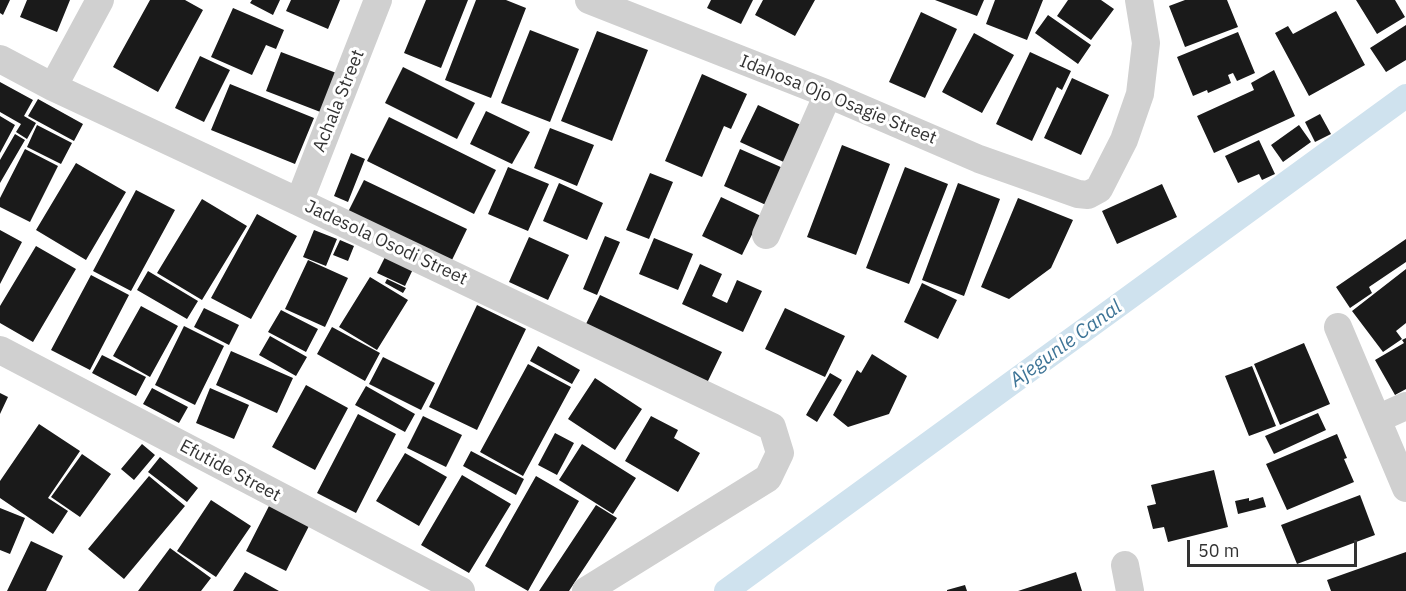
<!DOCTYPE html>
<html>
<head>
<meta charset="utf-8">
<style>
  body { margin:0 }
  #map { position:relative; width:1406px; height:591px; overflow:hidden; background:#fff; font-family:"IBM Plex Sans",sans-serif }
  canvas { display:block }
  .scale { position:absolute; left:1187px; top:540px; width:170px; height:27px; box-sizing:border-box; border:3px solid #333; border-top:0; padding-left:8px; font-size:18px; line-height:21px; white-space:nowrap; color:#333; -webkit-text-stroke:4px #fff; paint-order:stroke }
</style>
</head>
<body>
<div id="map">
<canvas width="1406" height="591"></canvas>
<div class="scale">50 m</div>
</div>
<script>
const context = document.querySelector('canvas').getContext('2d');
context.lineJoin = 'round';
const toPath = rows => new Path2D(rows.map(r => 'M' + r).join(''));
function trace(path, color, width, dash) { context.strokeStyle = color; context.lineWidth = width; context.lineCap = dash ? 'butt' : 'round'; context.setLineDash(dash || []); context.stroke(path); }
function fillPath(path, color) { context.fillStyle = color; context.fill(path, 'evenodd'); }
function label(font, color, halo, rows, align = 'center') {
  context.font = font + ' "IBM Plex Sans",sans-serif'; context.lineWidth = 6; context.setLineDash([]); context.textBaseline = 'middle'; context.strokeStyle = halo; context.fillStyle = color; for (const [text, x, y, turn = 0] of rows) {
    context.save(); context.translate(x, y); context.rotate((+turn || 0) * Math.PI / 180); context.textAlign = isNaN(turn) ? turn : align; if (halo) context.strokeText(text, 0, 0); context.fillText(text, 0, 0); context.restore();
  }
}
trace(toPath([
  [726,591,1406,96]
]), '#cfe2ee', 24);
fillPath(toPath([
  [0,0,10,0,3,15,0,13],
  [27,0,70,0,57,32,20,17],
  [150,0,185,0,203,10,158,92,113,67],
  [252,0,280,0,273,15,250,3],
  [291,0,340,0,328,29,286,11],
  [426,0,468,0,441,68,404,53],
  [476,0,506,0,526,8,491,98,445,80],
  [711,0,753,0,741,24,707,8],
  [763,0,815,0,795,36,755,15],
  [935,0,984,0,977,16],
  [995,0,1043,0,1027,40,986,24],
  [1068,0,1101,0,1114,9,1091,40,1057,16],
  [1185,0,1227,0,1238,27,1185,47,1169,6],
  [1356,0,1395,0,1405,17,1377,34],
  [233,8,284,30,276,49,266,45,252,75,211,57],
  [1336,11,1365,65,1309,96,1275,33,1288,26,1293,34],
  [921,12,957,29,925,98,889,82],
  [1048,15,1091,45,1078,64,1035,33],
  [1406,25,1406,60,1386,72,1370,48],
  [530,30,579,49,550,122,501,103],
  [597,31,648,50,612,141,561,121],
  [1238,32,1255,73,1237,81,1233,73,1228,75,1231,83,1208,93,1207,90,1193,96,1177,57],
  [974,33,1014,55,982,113,942,92],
  [281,52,339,74,323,113,266,91],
  [1030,52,1071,71,1062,90,1057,87,1032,141,996,124],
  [200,56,230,70,204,122,175,108],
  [403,67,475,103,457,139,385,103],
  [1274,70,1295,116,1214,153,1197,116,1254,90,1251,83],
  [702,74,747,94,731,129,724,126,702,177,665,161],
  [1072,78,1109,95,1081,155,1044,138],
  [0,82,33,100,24,116,36,123,27,139,16,132,21,124,0,112],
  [230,84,314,118,295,164,211,130],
  [38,99,83,124,74,141,28,116],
  [758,105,805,127,788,164,740,142],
  [486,111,530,132,512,164,470,144],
  [1320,114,1331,134,1315,142,1305,122],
  [0,116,15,125,0,153],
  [389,117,496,170,474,214,367,161],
  [37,125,72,143,61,164,27,147],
  [1299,125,1311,142,1283,162,1271,145],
  [550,128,594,145,577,186,534,168],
  [15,134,25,140,0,183,0,160],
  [1259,140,1275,174,1262,180,1259,174,1238,183,1225,156],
  [842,145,890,164,856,255,807,237],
  [25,149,58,166,30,222,0,207,0,198],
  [740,149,783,168,766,205,724,186],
  [351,153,365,159,348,202,334,196],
  [76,163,126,192,86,260,36,230],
  [508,167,549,184,528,231,488,214],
  [905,167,948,184,909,284,866,268],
  [650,173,673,182,649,239,626,230],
  [364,180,467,229,452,260,348,212],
  [559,183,603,203,587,240,543,221],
  [958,183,1000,199,964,296,922,280],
  [1162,184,1177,217,1117,244,1102,211],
  [136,190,175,210,131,291,93,271],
  [721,197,761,216,742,255,702,236],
  [1018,198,1073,220,1051,268,1009,299,981,287],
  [202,199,247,226,202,300,157,273],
  [257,214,297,236,251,319,211,298],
  [0,230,22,242,0,284],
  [314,230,337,239,326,266,303,257],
  [605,236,620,242,597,295,583,289],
  [529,237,569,255,548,300,509,282],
  [654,238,693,254,678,290,639,274],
  [1406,239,1406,262,1369,287,1372,293,1350,308,1336,287],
  [340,240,354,246,348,261,333,255],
  [36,246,76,269,33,342,0,323,0,306],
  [387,253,414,267,405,286,377,273],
  [308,260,348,278,325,327,285,309],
  [700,264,722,274,712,296,727,303,737,280,762,291,743,332,682,304],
  [1406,269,1406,323,1396,331,1402,339,1383,352,1352,311],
  [148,271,198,301,187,319,137,290],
  [91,275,129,295,90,370,51,350],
  [370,277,408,300,377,350,339,327],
  [387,279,406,288,403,293,385,283],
  [922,283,957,300,938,339,904,322],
  [600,295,722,352,707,383,585,326],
  [477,305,526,329,477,430,429,407],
  [141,306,178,326,150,377,113,356],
  [204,308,239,325,229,345,194,327],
  [785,308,845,336,825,377,765,349],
  [281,310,318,329,306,352,268,332],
  [184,326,224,346,195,405,155,385],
  [332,327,380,353,365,381,317,354],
  [270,336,307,357,296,376,259,355],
  [1406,338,1406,389,1395,395,1375,360,1404,343,1402,340],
  [1304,343,1330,404,1280,425,1254,364],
  [538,346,580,370,572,384,530,361],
  [231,351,293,378,277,413,216,385],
  [872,354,907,376,889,414,848,427,833,415,857,370,861,373],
  [102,355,146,377,136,396,92,373],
  [383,357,435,383,421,410,369,384],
  [528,364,571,387,523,476,480,452],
  [1252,366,1276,426,1249,436,1225,376],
  [830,373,842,380,817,422,806,415],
  [595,378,642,409,615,450,568,419],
  [306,385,348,408,315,470,272,447],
  [366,386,415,414,405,432,355,405],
  [152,388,188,407,179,423,143,404],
  [210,388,249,405,234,439,196,423],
  [0,393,8,397,0,414],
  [1318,413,1326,430,1274,454,1265,436],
  [358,414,396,434,356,513,317,493],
  [423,416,462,435,446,467,407,448],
  [651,416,678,430,674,438,700,453,678,492,625,461],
  [39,424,80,451,48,498,68,511,53,534,0,498,0,481],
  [555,433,574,443,557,475,538,465],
  [1337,434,1347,458,1344,459,1354,482,1287,510,1266,464],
  [142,444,155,455,134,480,121,469],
  [582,444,636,478,613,514,559,480],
  [471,451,524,479,516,495,463,466],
  [405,453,447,477,419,526,376,501],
  [82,454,111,474,80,517,51,497],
  [160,457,198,488,187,502,148,472],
  [1214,470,1228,527,1168,542,1164,527,1153,529,1147,506,1156,504,1151,485],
  [462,475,511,504,469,573,421,545],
  [149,476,185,506,124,579,88,549],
  [536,476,579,501,528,591,485,566],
  [1360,495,1375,535,1297,564,1281,525],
  [1263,497,1266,507,1238,514,1235,501,1249,498,1249,501],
  [211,500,251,526,216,577,177,551],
  [270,504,310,524,286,571,246,551],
  [596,505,617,518,569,591,539,591],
  [0,508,25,518,10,554,0,550],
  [31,541,63,556,46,591,7,591],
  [170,548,211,578,201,591,138,591],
  [1406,552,1406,591,1331,591,1327,580],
  [245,572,279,591,233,591],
  [1076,572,1082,591,1018,591],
  [965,585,967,591,947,591,947,590]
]), '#1a1a1a');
trace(toPath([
  [589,0,828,94,979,159,1078,194,1088,195,1099,189,1124,140,1140,94,1146,43,1139,0],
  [0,59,53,87,299,202,772,427,780,453,768,478,586,591],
  [53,87,100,0],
  [299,202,378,0],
  [766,235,828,94],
  [1338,327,1406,488],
  [0,350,461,591],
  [1377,419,1406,406],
  [1125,565,1130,591]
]), '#d0d0d0', 28);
label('18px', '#333', '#fff', [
  ["Idahosa Ojo Osagie Street",838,100,22],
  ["Achala Street",339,101,-68],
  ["Jadesola Osodi Street",386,243,25],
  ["Efutide Street",230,471,28]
]);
label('italic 20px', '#3f7597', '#fff', [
  ["Ajegunle Canal",1066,344,-36]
]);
</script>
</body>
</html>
